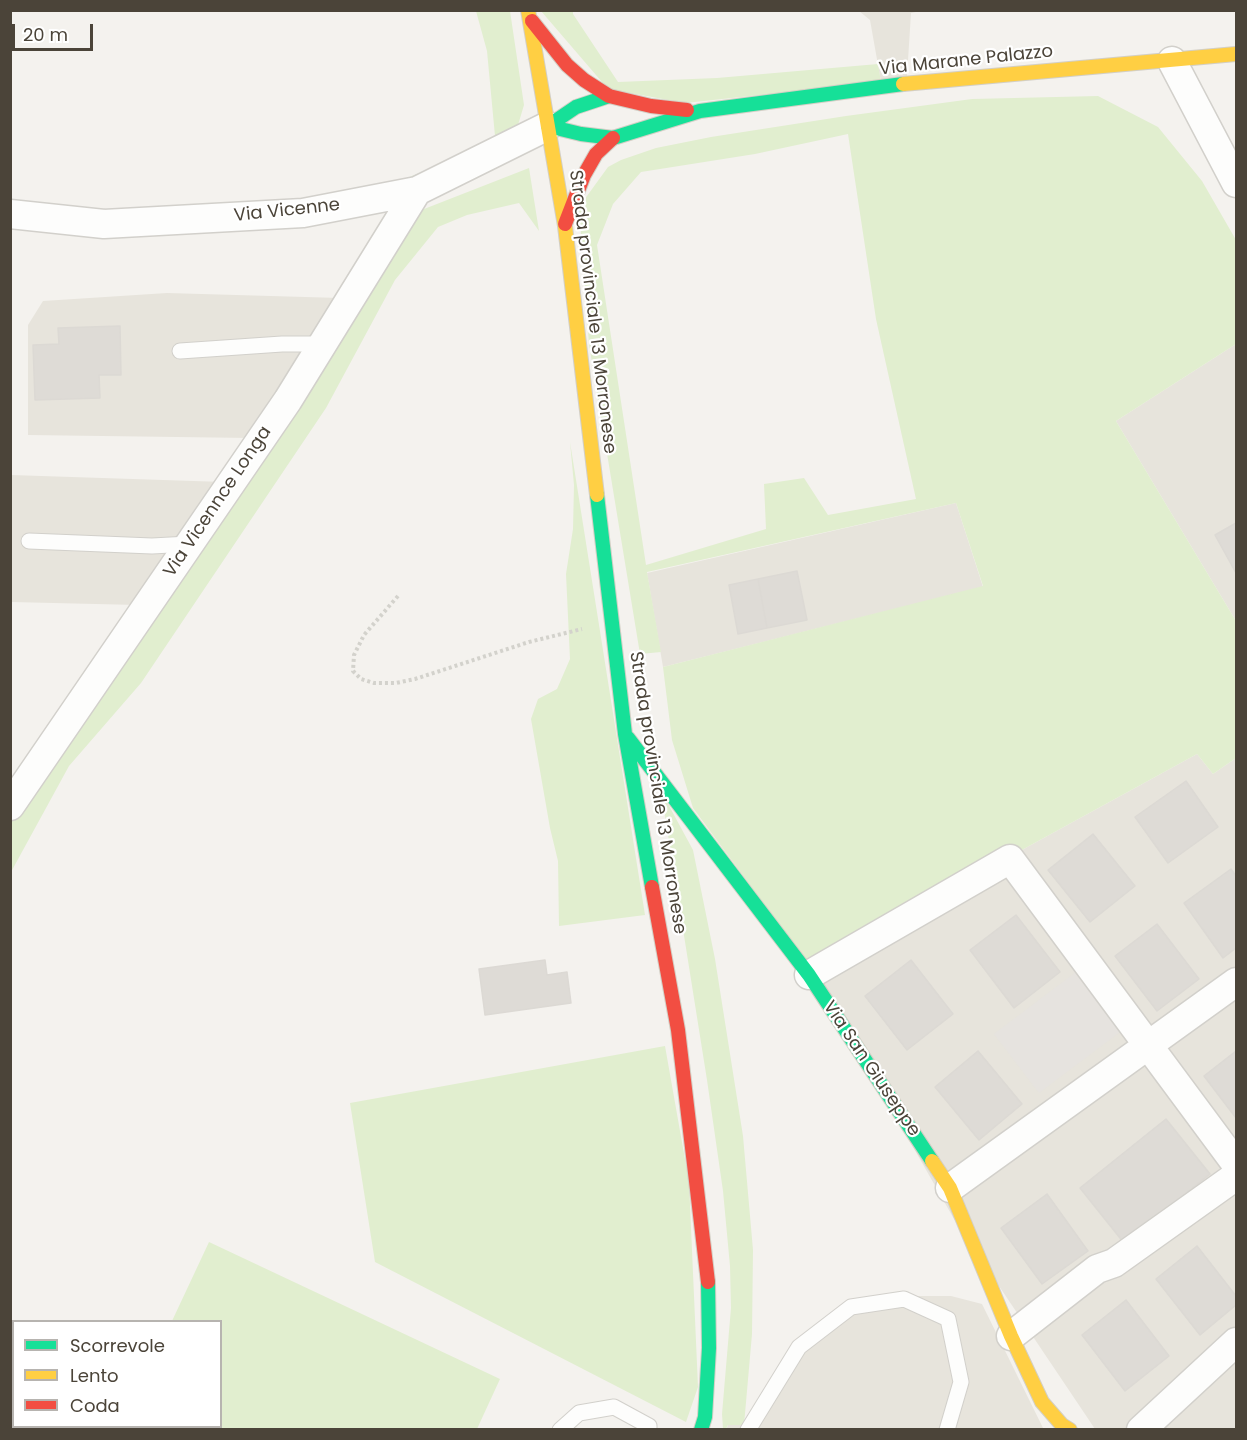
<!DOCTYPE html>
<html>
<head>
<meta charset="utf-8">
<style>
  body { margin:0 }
  #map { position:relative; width:1247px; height:1440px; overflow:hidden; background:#f4f2ee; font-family:Poppins,sans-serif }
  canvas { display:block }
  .frame { position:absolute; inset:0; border:12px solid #4b4439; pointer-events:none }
  .legend { position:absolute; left:12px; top:1320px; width:210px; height:108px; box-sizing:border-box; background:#fff; border:2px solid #b7b4b0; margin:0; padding:8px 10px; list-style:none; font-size:18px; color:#4b4439 }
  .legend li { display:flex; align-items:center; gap:12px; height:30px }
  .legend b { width:30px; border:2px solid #b7b4b0 }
  .scale { position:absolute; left:12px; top:24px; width:81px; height:27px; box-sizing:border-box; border:3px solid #4b4439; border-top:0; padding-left:8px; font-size:18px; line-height:21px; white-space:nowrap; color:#4b4439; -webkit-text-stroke:4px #fff; paint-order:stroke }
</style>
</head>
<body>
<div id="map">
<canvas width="1247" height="1440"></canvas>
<div class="frame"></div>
<ul class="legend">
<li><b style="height:8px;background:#16e098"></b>Scorrevole</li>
<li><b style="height:8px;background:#ffcf43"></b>Lento</li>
<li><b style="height:8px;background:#f24e42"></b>Coda</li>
</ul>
<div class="scale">20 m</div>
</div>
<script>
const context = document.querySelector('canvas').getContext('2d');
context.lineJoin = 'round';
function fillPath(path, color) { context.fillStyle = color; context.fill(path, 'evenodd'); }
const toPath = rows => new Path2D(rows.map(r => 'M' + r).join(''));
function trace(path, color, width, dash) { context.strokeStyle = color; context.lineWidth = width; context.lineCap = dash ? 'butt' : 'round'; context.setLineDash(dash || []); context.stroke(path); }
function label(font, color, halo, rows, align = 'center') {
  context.font = font + ' Poppins,sans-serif'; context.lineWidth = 4.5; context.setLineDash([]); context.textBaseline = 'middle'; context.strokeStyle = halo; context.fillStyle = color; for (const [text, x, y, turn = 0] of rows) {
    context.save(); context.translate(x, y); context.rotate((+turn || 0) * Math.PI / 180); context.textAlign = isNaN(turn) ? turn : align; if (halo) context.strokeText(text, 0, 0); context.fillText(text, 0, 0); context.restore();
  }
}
fillPath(toPath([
  [859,11,921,11,911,13,907,76,881,82,870,20],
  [167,293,340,298,251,438,28,435,28,325,43,301],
  [1236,344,1236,621,1116,421],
  [11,475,224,482,138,605,11,602],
  [956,503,983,587,663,667,647,573],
  [1197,754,1213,774,1236,758,1236,1429,1095,1429,954,1219,810,966],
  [901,1296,951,1296,982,1304,1044,1430,726,1430,728,1425,744,1425,810,1330]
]), '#e7e4dc');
fillPath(toPath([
  [476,11,510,11,524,105,518,125,508,141,368,194,451,160,495,136,487,51],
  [541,11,573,11,573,14,618,82,717,78,878,64,881,82,685,103,608,89],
  [1098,96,1158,127,1202,181,1236,240,1236,344,1116,421,1236,621,1236,758,1213,774,1197,754,810,966,693,808,672,740,663,667,983,586,956,503,647,572,661,652,640,654,589,344,579,207,608,167,621,160,656,148,711,137,846,116,972,99],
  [848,134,876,319,916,499,828,515,804,478,764,484,766,529,646,565,597,245,613,204,641,172,755,154],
  [529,168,539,231,519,203,467,215,438,227,395,280,326,408,141,683,69,766,11,872,11,821,160,601,419,211],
  [570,442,645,915,559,926,558,861,550,828,531,719,538,699,557,689,570,659,566,574,573,529,574,485],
  [661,791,693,850,715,959,743,1136,753,1250,752,1334,744,1425,728,1425,726,1429,723,1429,722,1414,731,1308,730,1266,723,1191,707,1080],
  [665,1046,689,1182,698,1387,686,1422,375,1262,350,1103],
  [209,1242,500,1379,477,1429,132,1430,125,1427,220,1426,220,1322,172,1321]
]), '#e1eecf');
fillPath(toPath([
  [1076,972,1120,1032,1039,1093,994,1034]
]), '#e6e3df');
const building = toPath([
  [120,326,121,375,99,375,100,398,35,400,33,345,59,344,58,328,120,326],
  [1236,523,1236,573,1215,535,1236,523],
  [797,571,807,620,767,628,758,579,797,571],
  [758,579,767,628,738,634,729,585,758,579],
  [1186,781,1218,827,1168,863,1135,817,1186,781],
  [1093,834,1135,886,1090,922,1048,870,1093,834],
  [1231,869,1236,876,1236,948,1223,958,1184,903,1231,869],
  [1016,915,1060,972,1014,1008,970,950,1016,915],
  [1157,924,1199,979,1157,1011,1115,956,1157,924],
  [545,960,547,975,567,972,571,1003,485,1015,479,969,545,960],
  [911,960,953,1014,907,1050,865,996,911,960],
  [978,1051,1022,1104,979,1140,935,1087,978,1051],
  [1236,1051,1236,1118,1204,1076,1236,1051],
  [1166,1119,1210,1174,1124,1243,1080,1188,1166,1119],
  [1047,1194,1088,1251,1042,1284,1001,1228,1047,1194],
  [1197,1246,1236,1296,1236,1305,1200,1335,1156,1279,1197,1246],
  [1126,1300,1169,1356,1125,1391,1082,1335,1126,1300]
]);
fillPath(building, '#dedbd6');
trace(building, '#dcd9d4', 1.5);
const lane = toPath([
  [180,351,282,344,323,344],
  [29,541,152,546,189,544],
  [560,1430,579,1413,614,1407,649,1426,649,1430],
  [748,1430,799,1347,851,1307,904,1299,948,1319,961,1382,947,1430]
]);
const street = toPath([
  [1172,61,1236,183],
  [10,214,104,224,303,213,417,191,548,126],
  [10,806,288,400,417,191],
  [809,975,1010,859,1236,1164],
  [950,1188,1236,982],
  [1011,1336,1097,1269,1114,1263,1236,1176],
  [1141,1430,1236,1342]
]);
const fast = toPath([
  [548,126,581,134,613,138,700,111,903,84],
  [548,126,576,107,609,96],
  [597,495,625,734,652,887],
  [628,738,809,975,932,1161],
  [701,1430,705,1417,709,1348,708,1282]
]);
const slow = toPath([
  [528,10,565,226,597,495],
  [903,84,1236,54],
  [932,1161,950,1188,1011,1336,1042,1402,1062,1425,1070,1430]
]);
const jam = toPath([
  [532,21,567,65,584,80,609,96,651,106,687,110],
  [565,224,584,175,596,154,613,138],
  [652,887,678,1030,708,1282]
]);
trace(lane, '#d2d0cb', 17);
trace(street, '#d2d0cb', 31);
trace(fast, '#d3cfc5', 16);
trace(slow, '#d3cfc5', 16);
trace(jam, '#d3cfc5', 16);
trace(toPath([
  [398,596,364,635,354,655,353,671,361,679,374,683,396,683,415,679,529,642,582,629]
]), '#d3d2cc', 4, [3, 3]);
trace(lane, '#fdfdfc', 15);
trace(street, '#fdfdfc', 28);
trace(fast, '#16e098', 14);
trace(slow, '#ffcf43', 14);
trace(jam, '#f24e42', 14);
label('18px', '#4b4439', '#fff', [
  ["Via Marane Palazzo",966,61,-6],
  ["Via Vicenne",287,211,-6],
  ["Strada provinciale 13 Morronese",592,312,83],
  ["Via Vicennce Longa",218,502,-56],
  ["Strada provinciale 13 Morronese",657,793,81],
  ["Via San Giuseppe",871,1069,56]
]);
</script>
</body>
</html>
